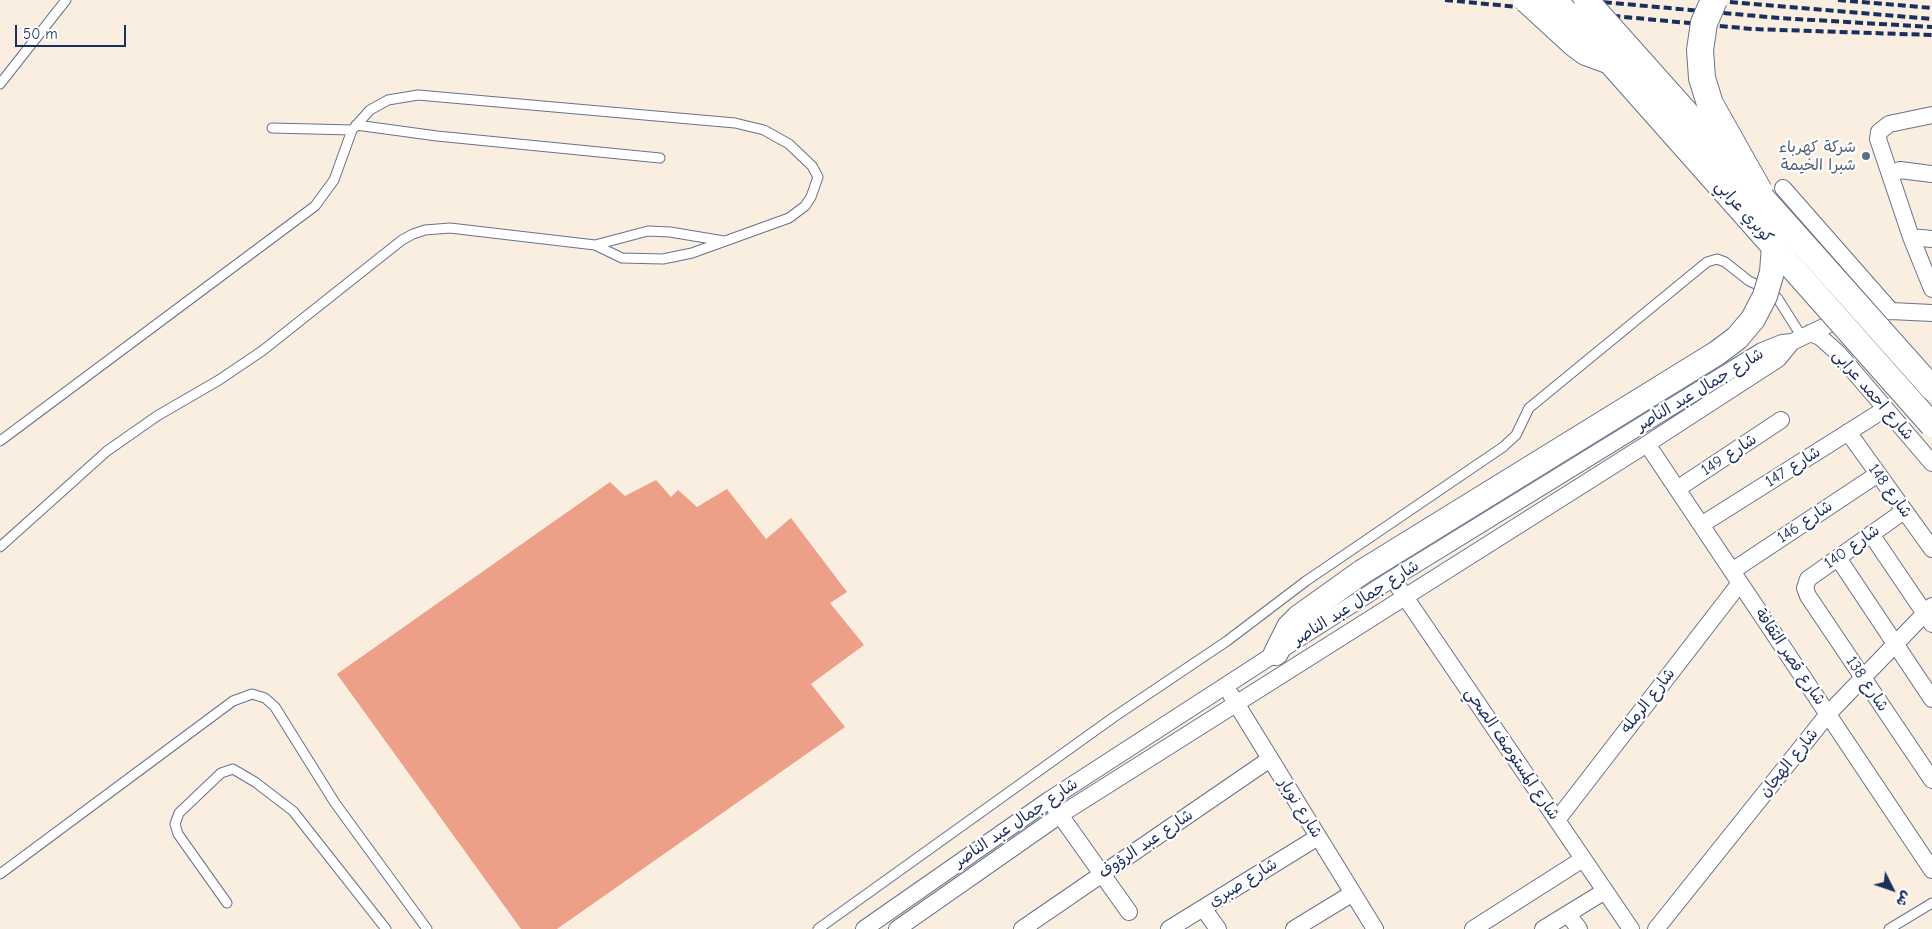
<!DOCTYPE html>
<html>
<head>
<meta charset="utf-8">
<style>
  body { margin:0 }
  #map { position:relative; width:1932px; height:929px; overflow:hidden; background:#f9eedf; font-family:"Comic Neue","Playpen Sans Arabic",sans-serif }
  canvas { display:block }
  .north { position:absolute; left:1867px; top:864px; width:50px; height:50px; -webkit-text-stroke:4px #fff; paint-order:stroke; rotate:131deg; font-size:14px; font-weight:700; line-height:20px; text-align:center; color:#1b2f5e }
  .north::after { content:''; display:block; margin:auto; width:18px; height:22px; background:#1b2f5e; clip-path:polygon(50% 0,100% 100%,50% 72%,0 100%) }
  .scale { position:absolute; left:15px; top:25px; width:111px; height:22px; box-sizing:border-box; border:2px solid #1b2f5e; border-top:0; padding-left:6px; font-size:15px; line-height:18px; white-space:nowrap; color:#1b2f5e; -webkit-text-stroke:4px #fff; paint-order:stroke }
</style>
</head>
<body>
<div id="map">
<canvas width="1932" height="929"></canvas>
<div class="north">ش</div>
<div class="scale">50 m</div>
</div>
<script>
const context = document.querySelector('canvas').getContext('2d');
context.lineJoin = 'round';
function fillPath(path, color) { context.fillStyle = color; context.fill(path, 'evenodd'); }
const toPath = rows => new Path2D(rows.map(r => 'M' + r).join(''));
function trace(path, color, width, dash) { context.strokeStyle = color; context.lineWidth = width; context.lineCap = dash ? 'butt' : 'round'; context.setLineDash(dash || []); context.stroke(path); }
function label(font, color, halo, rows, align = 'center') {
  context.font = font + ' "Comic Neue","Playpen Sans Arabic",sans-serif'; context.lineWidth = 4.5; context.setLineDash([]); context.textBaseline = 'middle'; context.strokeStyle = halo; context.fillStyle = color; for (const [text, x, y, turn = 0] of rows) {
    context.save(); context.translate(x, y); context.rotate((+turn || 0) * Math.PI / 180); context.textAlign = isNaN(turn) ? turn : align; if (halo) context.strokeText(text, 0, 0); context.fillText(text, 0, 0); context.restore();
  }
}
fillPath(toPath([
  [656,480,671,497,678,490,697,507,727,489,766,539,791,518,847,592,830,603,864,645,811,684,845,727,557,929,521,929,337,674,610,482,625,496]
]), '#ed9f88');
const service = toPath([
  [0,84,66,0],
  [356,125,437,136,660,158],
  [272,128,352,130],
  [595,245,648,231,670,232,724,241],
  [0,441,315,206,334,180,352,130,370,110,388,100,418,95,735,123,764,130,789,144,812,166,818,177,811,197,805,206,789,218,692,253,663,259,622,258,595,245,450,228,425,230,413,234,402,240,262,351,219,380,157,416,107,451,0,547],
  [0,874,233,701,252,694,265,698,275,707,335,803,427,929],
  [227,903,178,834,175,824,179,813,221,773,233,769,255,782,293,811,386,929],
  [818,929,1114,717,1227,641,1306,581,1503,447,1516,435,1529,408,1707,262,1717,259,1725,262,1749,281,1769,290,1778,299,1802,337],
  [1889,929,1932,903]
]);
const minor = toPath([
  [1932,115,1889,124,1879,132,1878,139,1911,237,1932,289],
  [1890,175,1900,170,1932,174],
  [1783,188,1891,311],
  [1911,237,1932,239],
  [1810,333,1820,337,1838,353,1932,463],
  [1848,432,1932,549],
  [1647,444,1932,870],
  [1677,489,1781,420],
  [1904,511,1808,579,1805,588,1808,596,1932,780],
  [1701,525,1885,409],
  [1871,534,1932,624],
  [1838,558,1932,699],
  [1732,571,1878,474],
  [1399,588,1631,929],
  [1231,695,1375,929],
  [1055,808,1129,912],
  [1557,820,1740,583],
  [1203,908,1218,929],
  [1568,914,1579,929],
  [864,929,1049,800,1276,653,1392,579,1762,351,1782,343,1792,342,1836,321,1863,314,1891,311,1932,313],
  [897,929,1060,815,1647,444,1778,359,1792,342],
  [1022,929,1270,759],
  [1169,929,1318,837],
  [1294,929,1353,893],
  [1473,929,1583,859],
  [1543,929,1605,891],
  [1656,929,1828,714,1932,606]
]);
const secondary = toPath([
  [1276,653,1289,627,1299,617,1362,572]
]);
trace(service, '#69728b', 11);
trace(minor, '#69728b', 18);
trace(secondary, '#69728b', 26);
trace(service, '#fff', 9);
trace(minor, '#fff', 16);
trace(secondary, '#fff', 24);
trace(toPath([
  [1445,0,1752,29,1932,35],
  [1580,0,1779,18,1932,27],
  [1706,0,1932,19],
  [1838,0,1932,8]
]), '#1b2f5e', 4, [8, 4]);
const secondaryBridge = toPath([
  [1555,0,1932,425],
  [1586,0,1932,388],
  [1362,572,1717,353,1737,338,1753,319,1765,296,1772,272,1774,246]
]);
const primaryBridge = toPath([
  [1527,0,1575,44,1586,52,1608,60],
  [1714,0,1704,23,1700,50,1702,78,1710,104,1759,191]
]);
trace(secondaryBridge, '#69728b', 26, []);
trace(primaryBridge, '#69728b', 28, []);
trace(secondaryBridge, '#fff', 24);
trace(primaryBridge, '#fff', 26);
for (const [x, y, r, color] of [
  [1866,156,5,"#5c6f8a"]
]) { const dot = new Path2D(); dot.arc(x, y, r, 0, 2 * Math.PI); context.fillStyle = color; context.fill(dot); trace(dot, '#fff', 2); }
label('16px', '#4e5e75', '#fff', [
  ["شركة كهرباء",1856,147],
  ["شبرا الخيمة",1856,165]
], 'right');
label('16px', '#1b2f5e', '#fff', [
  ["كوبري عرابي",1744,212,48],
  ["شارع جمال عبد الناصر",1700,390,-31],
  ["شارع احمد عرابى",1873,395,49],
  ["شارع 149",1729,455,-33],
  ["شارع 147",1793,467,-32],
  ["شارع 148",1890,491,54],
  ["شارع 146",1805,522,-34],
  ["شارع 140",1852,547,-35],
  ["شارع جمال عبد الناصر",1356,603,-32],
  ["شارع قصر الثقافة",1790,657,56],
  ["شارع 138",1867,684,56],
  ["شارع الرمله",1648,701,-52],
  ["شارع المستوصف الصحي",1512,754,56],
  ["شارع الهجان",1789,763,-51],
  ["شارع نوبار",1300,808,58],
  ["شارع جمال عبد الناصر",1016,823,-34],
  ["شارع عبد الرؤوف",1146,844,-34],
  ["شارع صبرى",1243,883,-32]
]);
</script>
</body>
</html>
